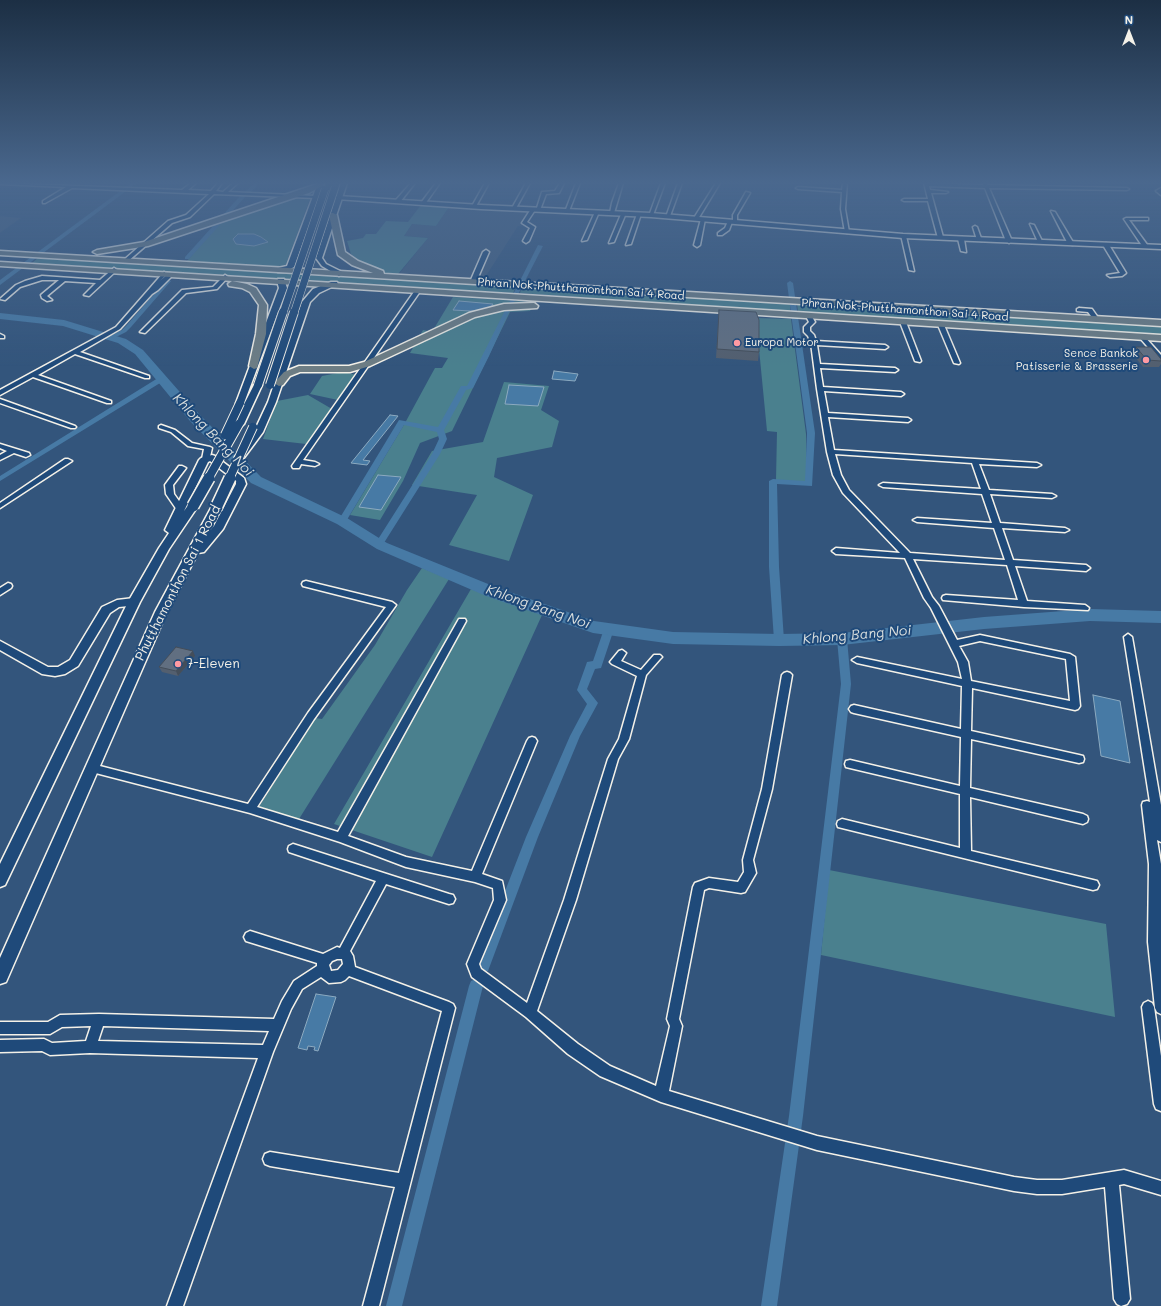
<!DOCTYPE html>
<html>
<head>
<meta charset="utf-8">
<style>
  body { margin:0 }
  #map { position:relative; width:1161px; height:1306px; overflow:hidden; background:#33557c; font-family:Mali,sans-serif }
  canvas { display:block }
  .north { position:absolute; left:1109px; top:12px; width:40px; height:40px; -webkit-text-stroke:3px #1f4a7a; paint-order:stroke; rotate:0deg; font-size:11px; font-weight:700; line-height:16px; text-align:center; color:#f4f1e8 }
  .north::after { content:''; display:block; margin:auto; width:14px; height:18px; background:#f4f1e8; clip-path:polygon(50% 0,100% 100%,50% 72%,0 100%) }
</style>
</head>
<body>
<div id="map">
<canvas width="1161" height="1306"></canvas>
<div class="north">N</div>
</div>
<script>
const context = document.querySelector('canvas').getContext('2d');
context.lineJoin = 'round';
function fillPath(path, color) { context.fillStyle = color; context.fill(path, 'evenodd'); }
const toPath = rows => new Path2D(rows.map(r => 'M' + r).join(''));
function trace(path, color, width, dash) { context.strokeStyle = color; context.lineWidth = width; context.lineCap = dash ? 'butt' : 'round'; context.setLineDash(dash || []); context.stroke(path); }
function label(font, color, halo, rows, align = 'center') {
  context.font = font + ' Mali,sans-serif'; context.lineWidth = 4; context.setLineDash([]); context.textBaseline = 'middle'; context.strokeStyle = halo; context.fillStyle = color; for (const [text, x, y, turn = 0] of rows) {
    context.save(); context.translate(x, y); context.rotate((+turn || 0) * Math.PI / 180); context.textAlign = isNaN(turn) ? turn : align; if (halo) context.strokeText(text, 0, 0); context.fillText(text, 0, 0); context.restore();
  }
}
fillPath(toPath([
  [449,207,529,212,521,226,518,226,484,279,399,274,428,238,404,236,412,224,436,226],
  [0,216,21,218,0,233]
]), '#415d7e');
fillPath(toPath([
  [286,198,310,199,286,264,281,267,187,261,225,217],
  [421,205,449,207,436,226,412,224,404,236,428,238,398,274,382,273,361,262,351,254,347,241,363,238,366,234,376,234,386,221,408,222],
  [38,258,516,287,513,293,32,263],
  [522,287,790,302,790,312,520,293],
  [453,297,535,302,530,311,510,312,452,431,420,443,403,481,380,520,350,515,405,423,430,377,435,368,442,368,448,358,410,353,423,330,432,332],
  [797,303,1161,325,1161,335,798,312],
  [756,318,791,319,806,434,807,483,776,480,777,432,767,431],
  [343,372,357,375,338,400,310,394,322,376],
  [504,382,549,386,541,410,559,421,552,447,497,458,494,477,533,495,509,561,449,545,477,495,412,485,432,451,483,442],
  [308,395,332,409,306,444,263,439,277,401],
  [422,568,449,579,299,819,259,807,315,718,322,719,375,645,407,590],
  [471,589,542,615,432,857,334,824],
  [829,870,1106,924,1115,1017,821,955]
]), '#4a808e');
const water = toPath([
  [238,234,254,234,261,237,268,242,254,246,236,244,233,239,238,234],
  [459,301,493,304,488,312,453,310,459,301],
  [554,371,578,374,575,381,552,379,554,371],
  [509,385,544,387,538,406,505,404,509,385],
  [390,415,398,416,363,460,370,461,367,465,351,463,390,415],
  [378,475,401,477,381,510,359,507,378,475],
  [1093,695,1120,701,1130,763,1101,756,1093,695],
  [316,994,336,997,318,1051,314,1050,315,1047,308,1046,307,1050,298,1048,316,994]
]);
fillPath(water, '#477aa5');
trace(water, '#8caac0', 1);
fillPath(toPath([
  [131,183,137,183,0,285,0,280,131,183],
  [254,183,260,183,249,194,245,194,245,192,254,183],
  [241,195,246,196,189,259,185,259,185,257,241,195],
  [538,245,543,246,510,310,489,356,473,388,466,390,444,430,447,439,440,454,382,546,376,546,375,544,432,454,439,439,437,432,404,425,345,523,342,524,338,521,399,420,438,427,461,386,467,386,538,245],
  [166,280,171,281,131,327,126,332,112,339,108,339,108,337,122,330,127,325,166,280],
  [790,281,793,283,815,433,812,486,777,484,779,567,784,640,779,644,774,640,769,567,769,481,773,479,805,481,807,433,787,283,790,281],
  [158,378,164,378,165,380,0,481,0,476,158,378],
  [609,626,614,629,601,668,595,669,587,689,598,703,580,736,538,837,488,971,483,972,478,971,476,966,526,837,570,736,587,704,577,690,586,665,587,662,593,661,604,629,609,626],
  [842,635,847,639,851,684,803,1116,777,1306,761,1306,789,1116,841,684,837,639,842,635],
  [476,979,481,981,483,986,402,1306,386,1306,469,986,471,981,476,979]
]), '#477aa5');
fillPath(toPath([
  [0,313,64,320,126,339,143,350,200,415,261,477,347,518,387,543,498,588,594,621,673,632,779,634,842,633,984,617,1090,609,1161,611,1161,623,1090,621,984,629,842,645,779,646,673,644,593,633,486,596,377,549,337,524,251,483,190,421,135,354,118,343,63,326,0,319,0,313]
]), '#477aa5');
const minor = toPath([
  [0,183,182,190,191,183,196,183,188,190,211,191,218,183,222,183,216,191,223,192,233,183,238,183,228,192,316,196,318,197,316,198,214,194,190,217,172,223,127,262,124,260,125,259,168,221,186,215,209,194,72,188,45,203,43,203,43,201,66,187,0,184,0,183],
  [411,183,415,183,400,202,396,202,396,200,411,183],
  [436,183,440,183,425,204,421,204,421,203,436,183],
  [485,183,489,183,475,208,471,208,485,183],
  [526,183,530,183,515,210,511,210,526,183],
  [560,183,564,183,559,193,546,194,540,210,536,211,542,192,555,191,560,183],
  [576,183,580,183,569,211,565,212,576,183],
  [619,183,623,183,614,213,612,214,610,213,612,203,619,183],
  [661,183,665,183,653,215,649,216,661,183],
  [678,183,682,183,670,216,666,217,678,183],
  [716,183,720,183,698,219,694,219,694,218,716,183],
  [843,183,847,183,845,209,849,232,847,233,845,232,841,209,842,192,798,189,796,188,798,187,842,190,843,183],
  [924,183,983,185,983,183,987,183,988,185,1127,188,1129,189,1127,190,989,188,1012,241,1009,243,1006,241,985,188,929,186,930,190,948,192,946,193,931,193,943,237,938,238,928,201,904,201,902,200,904,199,928,199,924,183],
  [1161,188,1161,195,1156,191,1161,188],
  [746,192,750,193,737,215,737,222,733,223,733,215,746,192],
  [531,209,535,210,527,222,535,227,529,241,526,243,523,241,530,228,522,223,531,209],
  [597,211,599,212,587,240,582,241,595,212,597,211],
  [1051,211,1055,212,1074,244,1073,245,1068,244,1051,211],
  [622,212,626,213,614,242,609,243,622,212],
  [639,213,641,214,631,244,626,245,637,214,639,213],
  [703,218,705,219,700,245,697,247,694,245,701,219,703,218],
  [1126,218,1148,218,1148,220,1129,220,1148,246,1147,247,1143,247,1124,219,1126,218],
  [728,221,732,222,729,230,722,235,718,235,718,233,725,228,728,221],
  [1030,224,1034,225,1043,243,1038,242,1030,224],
  [975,226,977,227,982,241,977,240,973,227,975,226],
  [901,235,906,236,914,271,909,270,901,235],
  [961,237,964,239,966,252,961,251,958,239,961,237],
  [1106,243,1109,245,1126,273,1122,276,1110,277,1107,275,1120,273,1103,245,1106,243],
  [486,250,489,252,476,282,471,283,470,282,483,252,486,250],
  [114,268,117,270,116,271,89,296,84,295,96,283,65,281,47,296,52,300,47,301,42,298,41,295,59,280,42,280,20,287,5,300,0,299,16,285,25,281,42,276,100,280,114,268],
  [164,272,167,274,160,281,169,273,174,274,158,290,152,294,120,329,80,352,149,376,149,378,145,378,75,354,38,375,111,401,111,403,107,403,33,377,0,395,0,390,116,327,164,272],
  [225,275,228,277,217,289,186,293,145,333,140,332,182,290,213,287,225,275],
  [416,289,421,290,303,460,315,462,319,464,315,466,301,464,299,468,293,468,292,466,416,289],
  [1079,308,1092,309,1099,319,1094,320,1088,312,1077,311,1077,309,1079,308],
  [807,315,811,315,815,322,810,327,810,331,814,335,816,341,885,345,888,347,885,349,817,345,820,364,895,368,898,370,895,372,820,368,823,387,901,392,904,394,901,396,824,391,828,413,908,418,911,420,908,422,828,417,834,450,1037,463,1041,465,1037,467,979,464,989,490,1052,494,1056,496,1052,498,990,494,1000,523,1065,528,1069,530,1065,532,1002,528,1013,560,1086,565,1090,568,1086,571,1015,566,1027,601,1085,605,1089,608,1088,610,1024,607,943,600,942,598,943,596,946,595,1018,600,1007,565,913,559,932,597,939,606,957,640,980,635,1070,654,1075,657,1080,706,1078,709,1075,710,972,688,971,731,1079,755,1083,756,1084,759,1083,762,1079,763,971,739,970,788,1083,814,1087,816,1088,819,1087,822,1083,824,970,797,971,851,1093,880,1097,881,1099,885,1097,889,1093,890,838,827,837,824,838,821,842,819,960,848,960,794,850,768,846,767,845,764,846,761,850,760,960,786,961,737,854,713,851,712,849,709,851,706,854,705,961,729,962,686,857,663,852,660,857,657,962,679,958,662,931,608,924,598,905,558,836,554,832,551,836,548,900,553,843,493,833,475,827,452,817,389,811,343,808,336,804,332,804,327,809,322,806,316,807,315],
  [835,454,972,463,981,489,883,483,879,485,883,487,982,494,992,523,917,518,913,520,917,522,994,528,1005,560,910,553,849,490,841,475,835,454],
  [980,641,1066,659,1070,701,971,681,968,662,959,646,980,641],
  [903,320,906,322,921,361,920,362,915,361,900,322,903,320],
  [941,323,944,325,960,363,959,364,954,363,938,325,941,323],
  [0,334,4,336,4,338,0,338,0,334],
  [1142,335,1144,336,1161,355,1161,361,1159,360,1140,338,1139,337,1142,335],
  [0,399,75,426,76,427,75,428,71,428,0,403,0,399],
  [161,425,175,430,192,443,210,447,212,448,209,461,203,461,202,459,204,449,188,446,171,432,159,428,159,426,161,425],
  [0,444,29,453,30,455,26,457,14,453,0,460,0,455,7,451,0,448,0,444],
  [65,459,68,459,72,461,0,508,0,503,65,459],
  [179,466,182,466,186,468,173,485,174,494,184,508,180,510,177,510,166,494,165,485,179,466],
  [306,581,392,602,396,605,314,719,257,807,338,832,459,619,465,619,466,621,348,836,406,857,472,871,527,741,529,738,532,737,535,738,537,741,482,874,502,881,506,900,479,964,481,969,527,1003,564,900,608,759,619,739,637,676,612,664,610,662,619,651,622,650,626,653,621,661,641,670,654,655,660,655,662,657,660,659,646,675,629,739,618,759,576,900,537,1011,578,1044,610,1066,656,1086,670,1026,667,1019,693,887,695,883,709,878,738,882,744,872,743,860,762,789,782,675,784,673,787,672,790,673,792,675,772,789,753,860,756,873,745,892,741,893,709,888,704,890,679,1019,682,1026,669,1091,817,1136,1014,1177,1037,1180,1062,1180,1124,1170,1161,1181,1161,1195,1124,1184,1119,1185,1130,1299,1127,1304,1121,1306,1117,1304,1114,1299,1105,1187,1062,1194,1037,1194,1014,1191,817,1150,661,1102,600,1076,568,1054,526,1017,472,977,467,964,494,900,493,888,475,882,406,867,340,842,250,813,88,771,87,768,88,765,92,764,248,804,308,713,386,607,303,586,302,584,303,582,306,581],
  [8,583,11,584,12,586,11,588,0,595,0,588,8,583],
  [1128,634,1132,637,1161,805,1161,842,1157,840,1161,864,1161,1014,1157,1012,1155,1008,1148,942,1149,864,1142,805,1143,802,1147,801,1150,802,1124,637,1128,634],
  [293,844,449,894,453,895,455,899,453,903,449,904,386,884,350,951,353,956,355,967,449,1002,453,1004,455,1008,379,1306,363,1306,395,1187,270,1166,265,1164,263,1159,265,1154,270,1152,399,1173,442,1011,349,976,345,980,341,982,329,983,321,977,302,989,291,1009,273,1052,183,1306,167,1306,258,1058,90,1053,50,1055,42,1051,0,1052,0,1040,44,1039,52,1043,86,1041,91,1026,62,1027,50,1034,0,1034,0,1022,48,1022,60,1015,99,1014,274,1019,282,1001,294,981,317,966,317,963,246,941,244,937,246,933,250,931,323,954,337,947,340,948,376,881,289,852,288,849,289,846,293,844],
  [337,959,342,959,343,964,338,970,331,971,329,965,332,961,337,959],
  [103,1026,269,1031,263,1045,98,1041,103,1026],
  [1148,1001,1152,1003,1154,1007,1161,1056,1161,1111,1156,1109,1154,1104,1142,1007,1144,1003,1148,1001]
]);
const tertiary = toPath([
  [338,196,481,205,651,213,903,234,1161,245,1161,249,903,238,651,217,481,209,336,199,336,197,338,196],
  [134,598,138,599,139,602,138,605,119,607,110,613,78,666,65,674,55,676,42,674,0,650,0,641,48,667,58,667,70,660,102,607,117,600,134,598]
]);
const secondary = toPath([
  [318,183,324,183,294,267,284,272,278,272,278,268,287,266,318,183],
  [341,183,347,183,322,258,326,264,342,272,343,274,339,276,322,266,316,258,341,183],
  [278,279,284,279,287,288,244,403,243,405,237,405,236,403,279,288,277,281,278,279],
  [331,282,337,282,338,284,319,293,310,302,276,402,263,432,243,459,237,459,235,457,254,432,268,402,302,302,313,289,331,282],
  [258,382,262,385,244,424,242,426,236,426,234,424,254,385,258,382],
  [212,455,215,456,244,478,246,484,223,529,204,552,198,553,167,612,6,982,0,984,0,958,155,612,211,508,216,505,221,508,207,534,214,526,236,484,236,481,210,461,208,462,184,511,189,504,197,504,198,506,169,549,140,602,5,885,0,887,0,864,128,602,159,548,169,533,165,530,199,460,201,458,212,455]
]);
const primary = toPath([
  [320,183,324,185,322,186,309,193,148,246,97,254,93,252,97,250,144,242,320,183],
  [330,213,333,213,337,215,345,252,358,261,383,271,384,274,1161,320,1161,326,0,255,0,251,373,273,352,265,338,255,329,215,330,213],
  [0,262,1161,335,1161,341,0,266,0,262],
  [232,281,247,284,256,288,267,305,266,334,257,368,254,369,249,366,256,334,259,305,250,292,242,288,229,286,228,284,232,281],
  [534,303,538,306,537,308,504,310,475,317,370,366,350,372,300,372,290,376,283,385,279,386,274,383,284,372,299,366,349,366,364,362,469,313,504,304,534,303]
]);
trace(minor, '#f4f1e8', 3);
trace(tertiary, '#f4f1e8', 3);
trace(secondary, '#f4f1e8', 3);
trace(primary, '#f4f1e8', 3);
fillPath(minor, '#1f4a7a');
fillPath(tertiary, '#1f4a7a');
fillPath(secondary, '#1f4a7a');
fillPath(primary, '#6d7d84');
const secondaryBridgeFar2 = toPath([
  [283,313,325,189],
  [294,313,335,187]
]);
const secondaryBridgeFar1 = toPath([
  [258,385,283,312],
  [270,385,294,312],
  [225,435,240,403],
  [208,479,239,424],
  [229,479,253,427]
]);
const secondaryBridge = toPath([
  [193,506,209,478],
  [216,508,230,478]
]);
trace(secondaryBridgeFar2, '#f4f1e8', 8, []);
trace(secondaryBridgeFar1, '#f4f1e8', 10, []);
trace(secondaryBridge, '#f4f1e8', 14, []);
trace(secondaryBridgeFar2, '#1f4a7a', 7);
trace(secondaryBridgeFar1, '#1f4a7a', 8);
trace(secondaryBridge, '#1f4a7a', 11);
fillPath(toPath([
  [719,310,759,352,758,361,716,358],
  [1136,347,1161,359,1161,364,1159,367,1143,367,1132,353],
  [195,656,178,676,162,672,159,667]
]), '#535f6f');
fillPath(toPath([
  [193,651,195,656,178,676,176,671]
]), '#444e5a');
const building = toPath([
  [719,310,756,312,759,320,759,352,717,349,719,310],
  [1136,347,1151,347,1161,359,1161,361,1147,360,1136,347],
  [176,647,193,651,176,671,159,667,176,647]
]);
fillPath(building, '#616f81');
trace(building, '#444e5a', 1);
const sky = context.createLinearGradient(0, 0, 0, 366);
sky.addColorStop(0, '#1c2f44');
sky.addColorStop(0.5, '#4a688e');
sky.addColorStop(1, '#4a688e00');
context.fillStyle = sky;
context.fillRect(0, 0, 1161, 366);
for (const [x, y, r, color] of [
  [737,343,4,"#ff9aa2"],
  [1146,360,4,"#ff9aa2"],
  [178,664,4,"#ff9aa2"]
]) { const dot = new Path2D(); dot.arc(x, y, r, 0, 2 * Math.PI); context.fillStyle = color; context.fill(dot); trace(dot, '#1f4a7a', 1.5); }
label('11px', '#f4f1e8', '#1f4a7a', [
  ["Phran Nok-Phutthamonthon Sai 4 Road",581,289,4],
  ["Phran Nok-Phutthamonthon Sai 4 Road",905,310,4]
]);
label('11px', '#f4f1e8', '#1f4a7a', [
  ["Europa Motor",745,343],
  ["Sence Bankok",1138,354,"right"],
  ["Patisserie & Brasserie",1138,367,"right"]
], 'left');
label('13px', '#f4f1e8', '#1f4a7a', [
  ["Phutthamonthon Sai 1 Road",178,583,-63]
]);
label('13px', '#f4f1e8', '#1f4a7a', [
  ["7-Eleven",186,664]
], 'left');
label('italic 14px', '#dadfde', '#1f4a7a', [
  ["Khlong Bang Noi",213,435,46],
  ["Khlong Bang Noi",538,607,19],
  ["Khlong Bang Noi",857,635,-5]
]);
</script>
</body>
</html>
